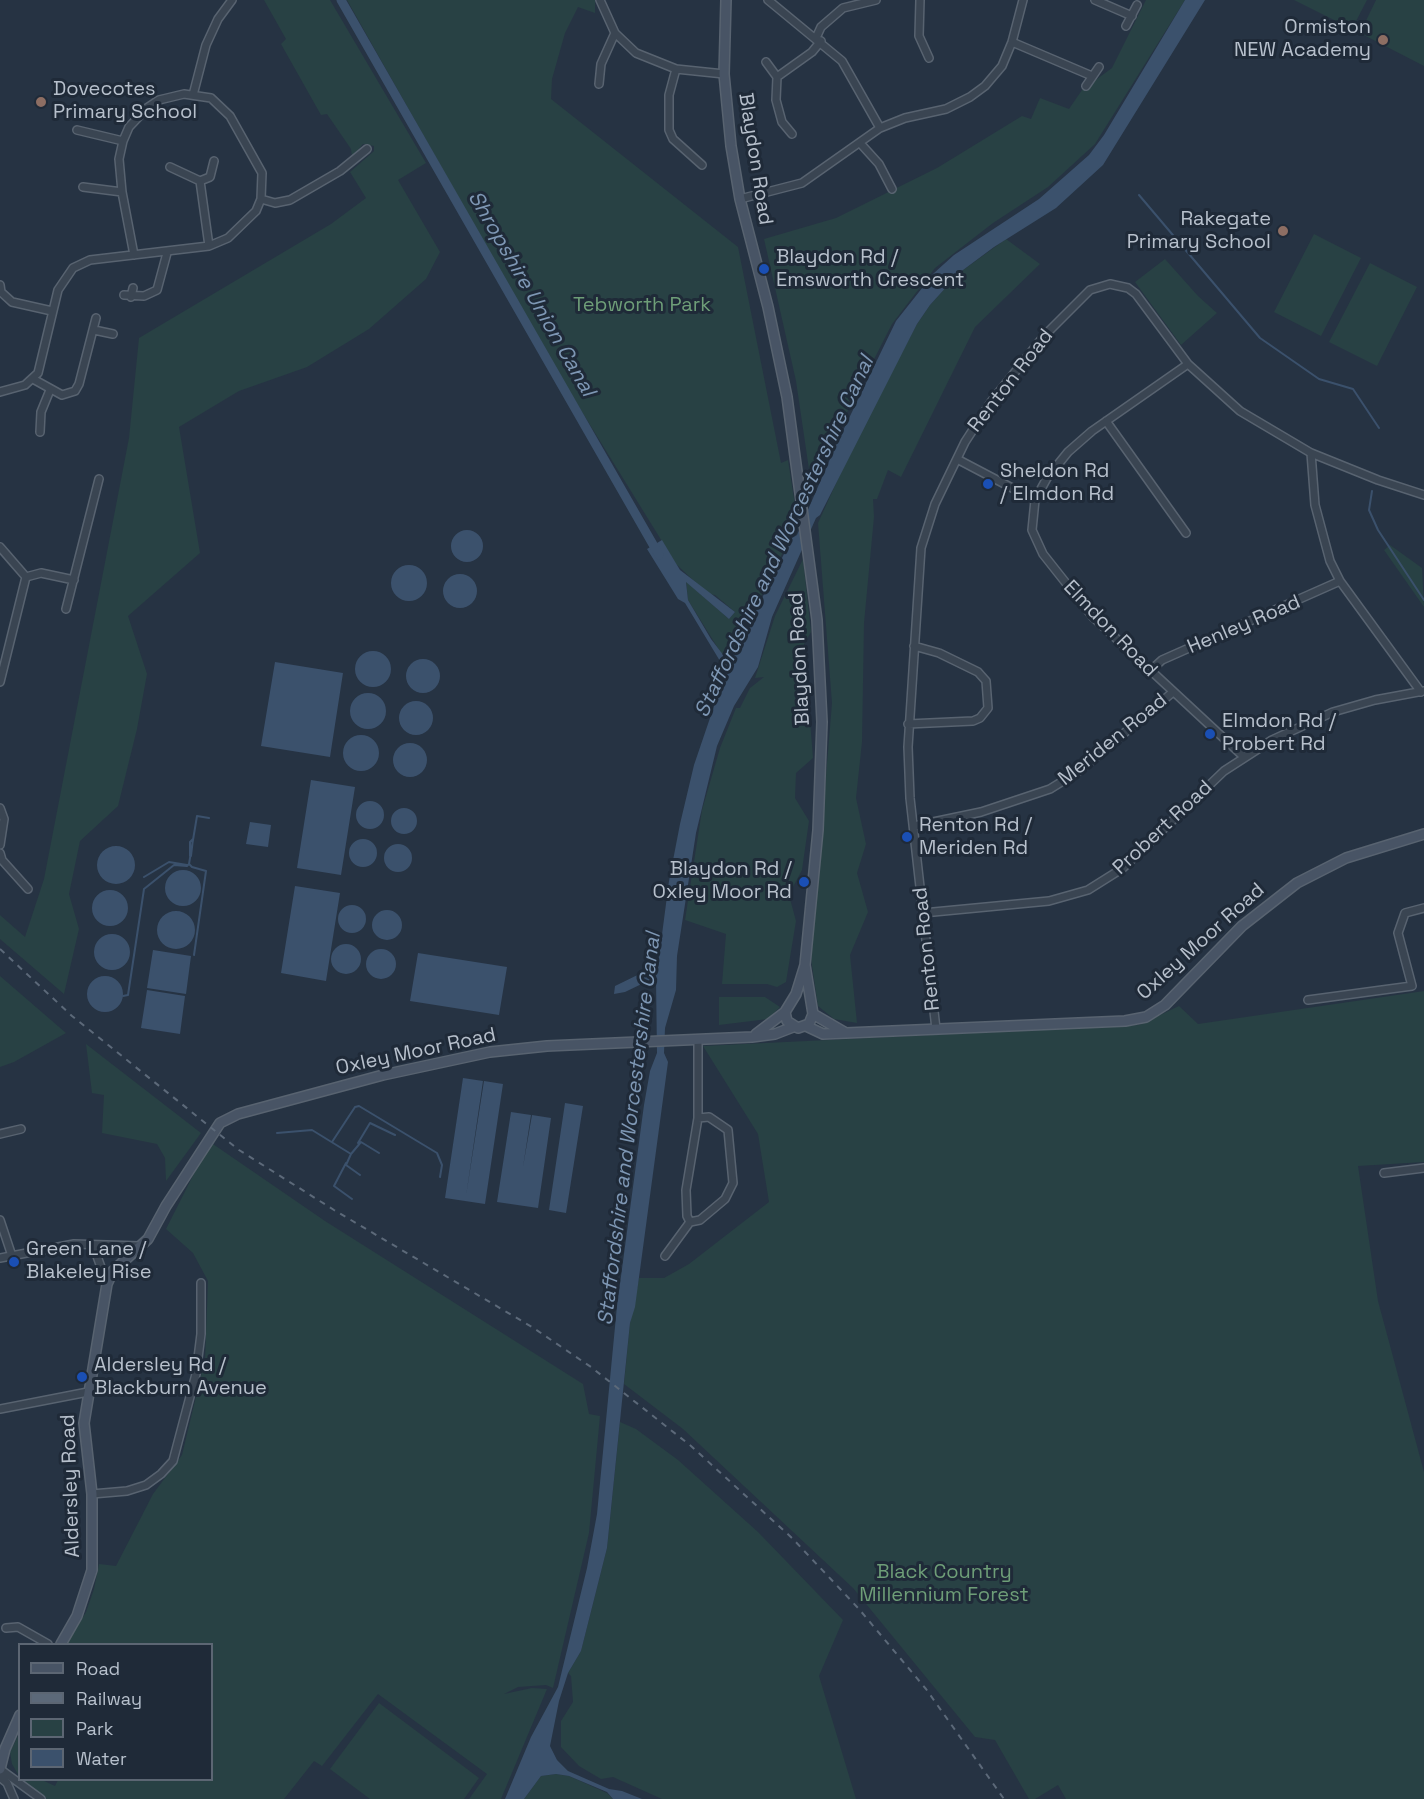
<!DOCTYPE html>
<html>
<head>
<meta charset="utf-8">
<style>
  body { margin:0 }
  #map { position:relative; width:1424px; height:1799px; overflow:hidden; background:#263343; font-family:"Space Grotesk",sans-serif }
  canvas { display:block }
  .legend { position:absolute; left:18px; top:1643px; width:195px; height:138px; box-sizing:border-box; background:#1f2a38; border:2px solid #5c6673; margin:0; padding:8px 10px; list-style:none; font-size:18px; color:#b7c0cc }
  .legend li { display:flex; align-items:center; gap:12px; height:30px }
  .legend b { width:30px; border:2px solid #5c6673 }
</style>
</head>
<body>
<div id="map">
<canvas width="1424" height="1799"></canvas>
<ul class="legend">
<li><b style="height:8px;background:#485465"></b>Road</li>
<li><b style="height:8px;background:#5c6979"></b>Railway</li>
<li><b style="height:16px;background:#284144"></b>Park</li>
<li><b style="height:16px;background:#3b516c"></b>Water</li>
</ul>
</div>
<script>
const context = document.querySelector('canvas').getContext('2d');
context.lineJoin = 'round';
function fillPath(path, color) { context.fillStyle = color; context.fill(path, 'evenodd'); }
const toPath = rows => new Path2D(rows.map(r => 'M' + r).join(''));
function trace(path, color, width, dash) { context.strokeStyle = color; context.lineWidth = width; context.lineCap = dash ? 'butt' : 'round'; context.setLineDash(dash || []); context.stroke(path); }
function label(font, color, halo, rows, align = 'center') {
  context.font = font + ' "Space Grotesk",sans-serif'; context.lineWidth = 6; context.setLineDash([]); context.textBaseline = 'middle'; context.strokeStyle = halo; context.fillStyle = color; for (const [text, x, y, turn = 0] of rows) {
    context.save(); context.translate(x, y); context.rotate((+turn || 0) * Math.PI / 180); context.textAlign = isNaN(turn) ? turn : align; if (halo) context.strokeText(text, 0, 0); context.fillText(text, 0, 0); context.restore();
  }
}
fillPath(toPath([
  [264,0,330,0,426,163,398,180,440,252,426,279,369,329,307,367,239,391,179,427,200,553,128,616,147,674,137,729,118,806,80,841,69,894,79,929,64,994,0,939,0,915,25,937,44,879,129,438,139,338,331,224,366,198,350,172,374,151,374,146,363,144,352,157,351,149,327,114,321,115,281,44,286,39],
  [347,0,595,0,595,13,578,7,565,33,552,79,551,99,738,247,781,463,788,460,797,518,792,518,794,530,743,632,739,647,730,657,721,653,688,600,686,581,729,619,735,612,715,595,708,594,676,564,553,365],
  [1146,0,1185,0,1095,144,1048,187,993,223,935,268,892,324,811,483,796,381,764,239,836,218,937,168,1022,116,1031,119,1040,98,1069,109,1082,90,1112,68],
  [1294,0,1367,0,1352,29],
  [1376,0,1424,0,1424,66,1360,33],
  [1314,234,1361,258,1321,336,1274,312],
  [1006,239,1040,264,975,327,901,477,888,470,877,499,873,499,874,517,864,623,862,742,856,798,866,844,857,873,868,912,850,955,857,1023,834,1019,818,1006,811,959,832,703,818,523,857,437,917,324,930,305,959,273],
  [1165,259,1198,296,1217,313,1181,345,1135,282],
  [1370,263,1417,287,1377,366,1329,342],
  [1390,545,1422,568,1424,607,1384,550],
  [803,559,811,632,804,644,813,758,796,773,795,798,809,821,802,870,793,887,786,884,796,921,786,982,777,987,767,984,722,984,726,934,685,920,702,810,720,748,736,708,740,708,750,688,764,677,755,678,775,616],
  [0,976,66,1033,14,1062,0,1067],
  [1424,991,1424,1162,1358,1166,1378,1301,1424,1472,1424,1799,1066,1799,1058,1785,1035,1799,1029,1799,995,1740,975,1737,853,1588,683,1429,624,1384,630,1323,639,1278,664,1278,689,1264,769,1202,758,1134,703,1046,1139,1025,1179,1006,1198,1024],
  [719,997,765,997,780,1007,768,1019,719,1025],
  [86,1044,201,1133,166,1181,165,1158,157,1144,102,1133,104,1095,92,1093],
  [210,1142,325,1221,583,1384,589,1414,600,1416,589,1533,553,1688,546,1685,518,1687,504,1694,532,1688,547,1689,501,1799,469,1799,487,1774,378,1694,322,1766,314,1761,284,1799,46,1799,19,1783,23,1782,22,1780,42,1780,55,1786,58,1780,212,1780,212,1644,67,1644,86,1612,94,1589,99,1564,116,1566,153,1494,182,1455,205,1359,208,1281,193,1253,166,1229],
  [620,1422,636,1429,678,1460,758,1532,843,1620,819,1676,856,1799,662,1799,613,1777,601,1779,579,1766,561,1747,561,1721,573,1702,571,1676,568,1673,581,1651,607,1548],
  [379,1703,479,1778,464,1799,370,1799,330,1769],
  [19,1734,19,1776,12,1764,10,1752],
  [556,1774,569,1776,607,1793,613,1799,524,1799,541,1776]
]), '#284144');
fillPath(toPath([
  [1185,0,1205,0,1103,165,1056,208,994,247,959,273,930,305,917,324,820,515,816,518,772,617,758,667,734,706,717,746,696,833,677,956,676,990,665,1028,664,1053,668,1062,635,1307,630,1323,607,1548,581,1651,568,1673,559,1701,550,1746,557,1760,568,1771,609,1789,622,1791,642,1799,613,1799,607,1792,569,1776,556,1774,541,1776,524,1799,505,1799,531,1737,558,1687,587,1568,597,1514,617,1306,644,1105,650,1071,657,1053,656,980,652,979,625,992,614,994,615,986,658,965,669,881,680,824,694,765,726,671,685,603,678,599,647,549,662,540,680,570,735,612,729,619,686,582,688,600,711,639,724,656,734,654,792,538,797,535,837,443,896,321,934,273,954,255,1039,199,1089,155,1104,135],
  '451 546a16 16 0 1 1 32 0a16 16 0 1 1-32 0Z',
  '391 583a18 18 0 1 1 36 0a18 18 0 1 1-36 0Z',
  '443 591a17 17 0 1 1 34 0a17 17 0 1 1-34 0Z',
  '355 669a18 18 0 1 1 36 0a18 18 0 1 1-36 0Z',
  '406 676a17 17 0 1 1 34 0a17 17 0 1 1-34 0Z',
  [275,662,343,673,330,757,261,746],
  '350 711a18 18 0 1 1 36 0a18 18 0 1 1-36 0Z',
  '399 718a17 17 0 1 1 34 0a17 17 0 1 1-34 0Z',
  '343 753a18 18 0 1 1 36 0a18 18 0 1 1-36 0Z',
  '393 760a17 17 0 1 1 34 0a17 17 0 1 1-34 0Z',
  [311,780,355,787,341,875,297,868],
  '356 815a14 14 0 1 1 28 0a14 14 0 1 1-28 0Z',
  '391 821a13 13 0 1 1 26 0a13 13 0 1 1-26 0Z',
  [250,822,271,825,268,847,246,844],
  '349 853a14 14 0 1 1 28 0a14 14 0 1 1-28 0Z',
  '384 858a14 14 0 1 1 28 0a14 14 0 1 1-28 0Z',
  '97 865a19 19 0 1 1 38 0a19 19 0 1 1-38 0Z',
  '165 888a18 18 0 1 1 36 0a18 18 0 1 1-36 0Z',
  [295,886,340,893,326,981,281,973],
  '92 908a18 18 0 1 1 36 0a18 18 0 1 1-36 0Z',
  '338 919a14 14 0 1 1 28 0a14 14 0 1 1-28 0Z',
  '372 925a15 15 0 1 1 30 0a15 15 0 1 1-30 0Z',
  '157 930a19 19 0 1 1 38 0a19 19 0 1 1-38 0Z',
  '94 952a18 18 0 1 1 36 0a18 18 0 1 1-36 0Z',
  '331 959a15 15 0 1 1 30 0a15 15 0 1 1-30 0Z',
  '366 964a15 15 0 1 1 30 0a15 15 0 1 1-30 0Z',
  [153,950,191,956,186,994,147,988],
  [418,953,507,967,499,1015,410,1001],
  '87 994a18 18 0 1 1 36 0a18 18 0 1 1-36 0Z',
  [147,990,185,996,180,1034,141,1028],
  [463,1078,483,1081,466,1196,484,1081,503,1084,485,1204,445,1198],
  [565,1103,583,1106,566,1213,549,1210],
  [511,1112,531,1115,523,1167,532,1115,551,1118,538,1208,497,1202]
]), '#3b516c');
trace(toPath([
  [1139,195,1260,338,1319,379,1353,389,1379,428],
  [1372,491,1369,510,1378,530,1424,600],
  [190,856,190,842,193,839],
  [191,856,193,839],
  [144,877,169,862,187,865],
  [194,955,206,871,192,867,189,864,197,816,209,818],
  [123,996,128,995,144,889,174,865,187,866,189,864],
  [277,1133,312,1130,351,1154,361,1142,379,1153],
  [332,1142,355,1107,359,1106,437,1153,442,1165,440,1177],
  [358,1143,370,1123,395,1135],
  [351,1154,346,1165,360,1175],
  [346,1163,334,1186,352,1199]
]), '#3b516c', 2);
trace(toPath([
  [341,0,659,555]
]), '#3b516c', 9);
const street = toPath([
  [600,0,615,33,636,53,676,69,724,74],
  [768,0,842,61,880,128],
  [920,0,919,36,929,58],
  [1095,0,1132,16],
  [1126,26,1137,5],
  [816,38,821,27,843,8,876,0],
  [1012,42,1092,76],
  [766,62,777,77,776,100,782,122,792,134],
  [676,69,669,95,669,130,673,139,702,165],
  [777,77,812,52,821,41],
  [599,84,601,64,615,33],
  [1086,86,1099,67],
  [193,95,206,45,218,19,232,0],
  [77,130,123,141],
  [860,143,879,164,892,189],
  [170,167,200,181,210,177,214,161],
  [200,181,209,246],
  [83,187,122,192],
  [261,199,275,203,290,200,340,171,367,149],
  [740,199,802,183,880,128,905,118,946,109,970,97,985,86,1002,66,1012,42,1023,0],
  [0,285,1,292,12,302,52,311],
  [124,295,144,296,157,290,167,253],
  [131,297,133,288],
  [94,330,113,334],
  [1188,364,1092,431,1068,452,1047,478,1035,500,1032,530,1043,554,1092,616,1244,757],
  [33,379,62,395,75,391,79,384,96,318],
  [0,392,25,385,38,373,58,290,73,268,90,260,209,246,228,238,256,211,261,199,262,173,230,116,211,98,184,94,159,100,147,108,129,127,123,141,119,159,122,192,134,255],
  [1106,421,1186,533],
  [40,432,41,412,50,390],
  [1311,453,1315,505,1330,561,1340,581,1421,692],
  [957,459,1035,500],
  [0,547,26,577,0,682],
  [26,577,41,573,74,580],
  [66,609,99,479],
  [1150,671,1162,660,1340,581],
  [908,724,973,721,980,718,988,708,986,681,978,672,939,653,914,646],
  [0,808,4,819,0,845],
  [914,826,981,812,1050,789,1079,771,1173,692],
  [0,853,2,860,28,889],
  [923,913,1049,901,1088,890,1123,868,1224,771,1272,740,1333,712,1375,700,1424,691],
  [1308,1000,1412,986,1398,933,1405,913,1424,908],
  [936,1029,910,798,908,747,921,548,935,504,965,442,991,402,1044,336,1090,290,1110,284,1128,288,1136,294,1188,364,1240,411,1311,453,1378,480,1424,495],
  [698,1118,709,1117,728,1130,733,1183,725,1199,700,1220,690,1222,687,1216,686,1190,698,1118,698,1040],
  [0,1134,21,1129],
  [1384,1173,1424,1168],
  [0,1220,12,1256],
  [93,1245,107,1284],
  [665,1256,690,1222],
  [0,1258,74,1244,140,1246],
  [0,1409,88,1392],
  [92,1494,127,1491,146,1485,161,1474,173,1461,196,1374,201,1334,201,1283],
  [6,1628,18,1627,48,1644],
  [0,1769,41,1799],
  [0,1769,1,1778,7,1783,14,1799]
]);
const secondary = toPath([
  [726,0,724,74,731,146,740,199,768,307,787,397,817,620,822,722,818,830,805,965,796,994,785,1012,787,1021,798,1028,809,1024,813,1014,805,965],
  [813,1014,844,1032],
  [806,1026,823,1034,846,1033,1125,1021,1146,1017,1165,1005,1242,926,1297,883,1346,858,1424,834],
  [756,1034,785,1012],
  [61,1644,77,1616,92,1570,92,1494,84,1423,107,1284,113,1271,148,1239,166,1206,220,1123,238,1114,383,1075,490,1052,547,1046,752,1037,775,1034,793,1027],
  [0,1769,5,1749,20,1715]
]);
trace(street, '#586370', 10);
trace(secondary, '#586370', 12);
trace(street, '#3a4552', 7);
trace(secondary, '#485465', 9);
trace(toPath([
  [0,949,72,1016,239,1150,334,1210,532,1327,591,1367,691,1446,792,1538,859,1609,926,1689,1004,1799]
]), '#5c6979', 2, [6, 6]);
for (const [x, y, r, color] of [
  [1383,40,6,"#8d6e63"],
  [41,102,6,"#8d6e63"],
  [1283,231,6,"#8d6e63"],
  [764,269,6,"#1a4fb4"],
  [988,484,6,"#1a4fb4"],
  [1210,734,6,"#1a4fb4"],
  [907,837,6,"#1a4fb4"],
  [804,882,6,"#1a4fb4"],
  [14,1262,6,"#1a4fb4"],
  [82,1377,6,"#1a4fb4"]
]) { const dot = new Path2D(); dot.arc(x, y, r, 0, 2 * Math.PI); context.fillStyle = color; context.fill(dot); trace(dot, '#1f2a38', 2); }
label('20px', '#b7c0cc', '#1f2a38', [
  ["Ormiston",1371,28,"right"],
  ["NEW Academy",1371,51,"right"],
  ["Dovecotes",53,90],
  ["Primary School",53,113],
  ["Rakegate",1271,220,"right"],
  ["Primary School",1271,243,"right"],
  ["Blaydon Rd /",776,258],
  ["Emsworth Crescent",776,281],
  ["Sheldon Rd",1000,472],
  ["/ Elmdon Rd",1000,495],
  ["Elmdon Rd /",1222,722],
  ["Probert Rd",1222,745],
  ["Renton Rd /",919,826],
  ["Meriden Rd",919,849],
  ["Blaydon Rd /",792,870,"right"],
  ["Oxley Moor Rd",792,893,"right"],
  ["Green Lane /",26,1250],
  ["Blakeley Rise",26,1273],
  ["Aldersley Rd /",94,1366],
  ["Blackburn Avenue",94,1389]
], 'left');
label('20px', '#b7c0cc', '#1f2a38', [
  ["Blaydon Road",755,159,81],
  ["Renton Road",1011,381,-52],
  ["Henley Road",1244,625,-23],
  ["Elmdon Road",1110,629,46],
  ["Blaydon Road",800,659,-93],
  ["Meriden Road",1113,740,-39],
  ["Probert Road",1163,828,-43],
  ["Oxley Moor Road",1201,942,-42],
  ["Renton Road",927,949,-96],
  ["Oxley Moor Road",416,1052,-12],
  ["Aldersley Road",71,1486,-92]
]);
label('20px', '#6e9e78', '#1f2a38', [
  ["Tebworth Park",642,306],
  ["Black Country",944,1573],
  ["Millennium Forest",944,1596]
]);
label('italic 21px', '#7e97b4', '#1f2a38', [
  ["Shropshire Union Canal",531,294,60],
  ["Staffordshire and Worcestershire Canal",785,537,-65],
  ["Staffordshire and Worcestershire Canal",630,1129,-83]
]);
</script>
</body>
</html>
